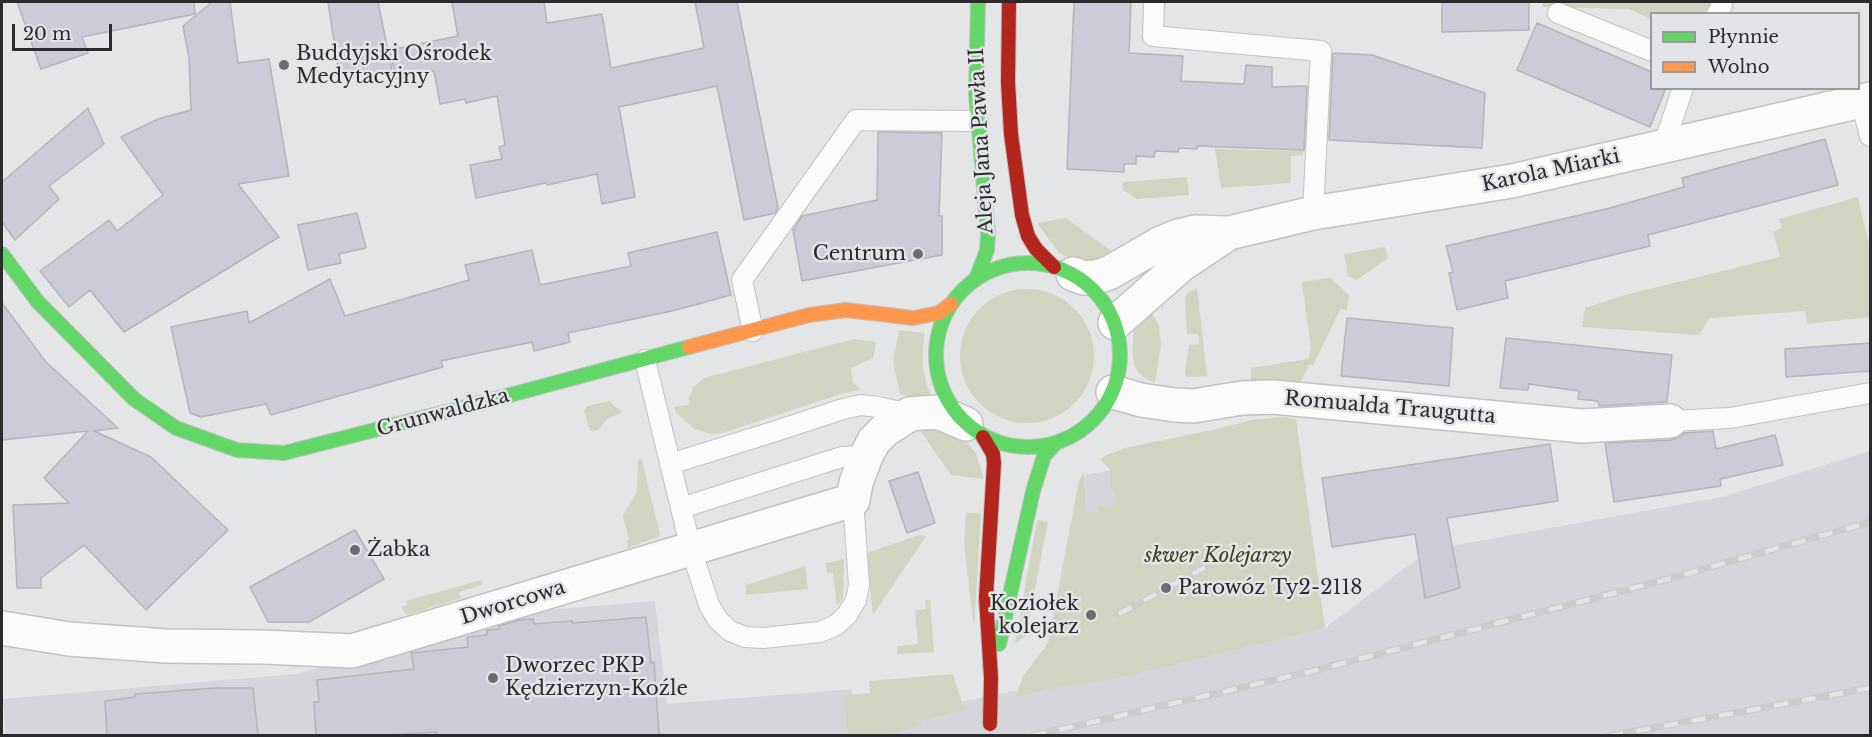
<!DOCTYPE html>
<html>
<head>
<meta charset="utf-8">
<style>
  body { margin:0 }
  #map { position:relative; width:1872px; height:737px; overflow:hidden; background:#e4e5e6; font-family:"Libre Baskerville",serif }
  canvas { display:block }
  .frame { position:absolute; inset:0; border:3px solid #2b2b2d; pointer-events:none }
  .legend { position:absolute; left:1650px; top:12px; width:210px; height:78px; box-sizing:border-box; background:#e3e4e7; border:2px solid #999a9d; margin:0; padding:8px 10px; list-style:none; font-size:18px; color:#2b2b2d }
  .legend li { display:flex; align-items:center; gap:12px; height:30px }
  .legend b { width:30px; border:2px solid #999a9d }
  .scale { position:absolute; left:12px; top:24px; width:100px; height:27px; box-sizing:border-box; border:3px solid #2b2b2d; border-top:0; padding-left:8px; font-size:18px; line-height:21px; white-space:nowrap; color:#2b2b2d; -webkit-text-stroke:4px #e3e4e7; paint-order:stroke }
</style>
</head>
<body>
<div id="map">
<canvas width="1872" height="737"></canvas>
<div class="frame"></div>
<ul class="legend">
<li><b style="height:8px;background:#63d668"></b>Płynnie</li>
<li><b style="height:8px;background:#ff974d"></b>Wolno</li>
</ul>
<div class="scale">20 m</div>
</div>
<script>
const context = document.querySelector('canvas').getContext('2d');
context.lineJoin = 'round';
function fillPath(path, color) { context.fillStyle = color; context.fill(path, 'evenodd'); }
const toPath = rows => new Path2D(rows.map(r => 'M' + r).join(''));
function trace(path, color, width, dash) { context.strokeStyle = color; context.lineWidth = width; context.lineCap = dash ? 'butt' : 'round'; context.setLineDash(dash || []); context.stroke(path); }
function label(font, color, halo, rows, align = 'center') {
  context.font = font + ' "Libre Baskerville",serif'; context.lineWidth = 5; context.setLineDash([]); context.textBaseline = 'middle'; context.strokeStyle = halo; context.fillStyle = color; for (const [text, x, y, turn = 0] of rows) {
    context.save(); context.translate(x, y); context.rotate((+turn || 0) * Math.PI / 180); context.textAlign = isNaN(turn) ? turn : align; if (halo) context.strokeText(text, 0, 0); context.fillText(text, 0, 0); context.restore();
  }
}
fillPath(toPath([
  [1870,451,1870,735,6,736,3,699,296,674,497,614,655,601,667,704,852,689,856,723,1325,628,1429,550,1722,497],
  [1122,468,1131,519,1086,525,1085,475]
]), '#d5d6dc');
fillPath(toPath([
  [1543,2,1711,2,1712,3,1708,13,1652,14,1651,19,1628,9,1542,7],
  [1215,149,1303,151,1303,155,1291,156,1291,183,1221,188],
  [1187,177,1189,195,1137,199,1123,190,1123,182],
  [1858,197,1870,249,1870,317,1807,324,1805,311,1710,318,1699,335,1582,327,1585,308,1625,295,1780,257,1773,232,1782,228,1779,219],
  [1066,218,1110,250,1115,258,1079,262,1059,253,1037,223],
  [1385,247,1388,258,1357,280,1348,276,1344,254],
  [1330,278,1349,295,1347,310,1340,309,1313,366,1309,364,1299,386,1256,384,1251,379,1251,368,1308,359,1311,349,1302,282],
  [1197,288,1207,376,1187,377,1185,373,1189,345,1199,344,1198,334,1187,334,1185,297,1188,293],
  '960 356a67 67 0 1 1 134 0a67 67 0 1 1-134 0Z',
  [1150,308,1159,326,1161,345,1155,383,1146,379,1139,373,1134,364,1132,352,1134,331,1144,315],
  [899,330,925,333,923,346,923,369,926,382,933,402,922,402,900,394,893,362],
  [854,339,876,342,873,358,851,368,853,382,861,390,844,393,722,433,712,434,694,429,676,413,674,407,689,405,689,398,694,386,704,378],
  [610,401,613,405,623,412,607,419,598,430,590,431,584,410,588,406],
  [1284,417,1296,419,1325,628,1113,679,1048,689,1017,697,1018,689,1024,675,1048,643,1079,481,1084,472,1086,512,1098,512,1099,506,1113,506,1116,501,1115,489,1111,489,1110,470,1100,459,1107,455,1125,448,1217,429,1252,420],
  [937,428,959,436,968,443,976,453,984,479,951,475,919,429],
  [640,459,642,461,660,534,658,537,628,548,627,541,629,540,623,516,637,491,638,462],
  [966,512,981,514,974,626,964,545],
  [1037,520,1048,522,1026,635,1015,644],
  [919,535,926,536,873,615,867,563,869,552],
  [844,559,843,598,837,606,833,573,827,573,826,563],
  [805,566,808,589,746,595,746,585],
  [481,580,482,585,459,592,461,598,407,615,401,607,408,605,406,601],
  [925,600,930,600,934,652,897,654,897,646,918,644,915,610,926,609],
  [953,674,964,710,920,721,921,726,884,735,848,735,844,695,870,693,869,681]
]), '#d1d4c1');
const building = toPath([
  [17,2,194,2,195,14,82,37,88,53,41,69,17,2],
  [212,2,230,2,238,63,269,59,289,176,238,184,279,237,124,332,90,290,69,307,40,271,109,220,117,231,163,195,121,137,158,119,191,110,189,58,183,26,212,2],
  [328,2,378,2,392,71,359,76,359,73,339,75,328,2],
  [452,2,544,2,547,23,602,14,611,68,704,48,695,2,737,2,778,208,775,213,744,220,717,86,619,107,635,197,602,204,597,174,547,185,546,183,476,198,470,165,502,159,499,147,505,145,497,96,466,103,465,99,440,104,434,71,396,79,390,50,458,36,452,2],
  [1074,2,1131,2,1129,53,1183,56,1181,81,1244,84,1246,65,1272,67,1272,87,1307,86,1304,150,1197,146,1197,149,1179,148,1178,152,1155,151,1154,157,1136,156,1136,164,1124,164,1124,172,1067,169,1074,2],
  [1442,2,1529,2,1529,30,1442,32,1442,2],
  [1537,23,1652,72,1652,88,1666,88,1650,127,1517,70,1537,23],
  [1333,53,1372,55,1485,93,1482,148,1329,140,1333,53],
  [88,108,104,144,49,186,59,199,15,240,2,222,2,182,88,108],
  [878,132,942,133,939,216,942,216,942,255,802,281,793,230,802,216,877,200,878,132],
  [1825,139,1838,185,1648,235,1650,246,1505,281,1508,298,1457,310,1449,273,1453,272,1446,246,1610,208,1684,187,1682,178,1825,139],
  [357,213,366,248,339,254,341,263,308,270,298,225,357,213],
  [717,232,731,295,676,310,568,333,570,342,534,351,532,342,441,361,443,367,271,415,266,404,201,417,190,413,171,327,247,311,249,323,330,279,345,316,469,280,465,265,532,250,540,285,631,266,628,253,717,232],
  [2,303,46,362,118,428,94,431,151,457,228,530,146,610,84,545,41,578,41,588,17,588,13,505,69,503,44,478,88,431,2,440,2,303],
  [1347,318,1453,328,1449,386,1341,376,1347,318],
  [1506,338,1672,355,1667,402,1599,406,1598,401,1578,399,1579,391,1529,384,1528,390,1500,388,1506,338],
  [1870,343,1870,371,1786,377,1785,349,1870,343],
  [1713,431,1716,449,1775,435,1783,465,1720,479,1721,486,1614,502,1605,443,1671,440,1680,437,1684,433,1713,431],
  [1550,444,1558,501,1447,518,1460,588,1425,598,1415,534,1332,547,1322,478,1550,444],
  [918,472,935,523,907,533,889,481,918,472],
  [355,530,384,579,309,622,268,622,250,587,355,530],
  [646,617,651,663,654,662,659,735,436,735,436,732,391,735,316,735,314,702,319,702,317,680,414,669,411,653,468,647,467,637,487,635,487,630,500,629,499,626,519,620,533,619,534,624,572,621,572,623,646,617],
  [215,688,253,688,258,735,107,735,105,701,135,697,135,694,215,688]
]);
fillPath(building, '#cbccd7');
trace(building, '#b4b5b6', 1.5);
const lane = toPath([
  [1154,2,1153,36,1321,51,1313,213],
  [1558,13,1652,51],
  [1717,14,1722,5,1721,2],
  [1861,101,1870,136],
  [1663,147,1683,88],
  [753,331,742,280,856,120,978,121],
  [645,360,691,549,709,605,718,620,730,631,745,637,763,638,820,632,836,625,847,615,856,600,859,585,853,500],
  [1670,421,1730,418,1870,393],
  [670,464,776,431,843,409,861,405,878,407,910,414],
  [681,508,842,457,866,456]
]);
const street = toPath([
  [1073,274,1084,278,1096,277,1109,273,1159,244,1178,236,1195,232,1229,233,1313,213,1512,181,1870,99],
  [1115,323,1181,265,1229,233],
  [1113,392,1141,400,1175,405,1193,406,1242,398,1273,397,1582,426,1670,421],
  [2,628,69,639,166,646,263,647,352,651,853,500,856,483,866,456,874,441,885,430,910,414,922,413,938,412,966,424]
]);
const fast = toPath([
  [2,254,38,302,134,399,176,428,237,450,284,453,469,406,689,347],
  '936 355a92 92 0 1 1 184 0a92 92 0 1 1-184 0Z',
  [976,279,987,250,988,234,976,95,978,2],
  [999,644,1033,491,1044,456,1055,444]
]);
const slow = toPath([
  [689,347,809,315,846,310,913,318,939,313,951,304]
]);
const jam = toPath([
  [1009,2,1008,82,1011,134,1022,215,1028,236,1036,249,1054,267],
  [983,437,993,454,994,463,986,598,991,678,990,724]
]);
trace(lane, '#c1c2c3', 22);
trace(street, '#c1c2c3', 36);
trace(fast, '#c1c2c3', 16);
trace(slow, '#c1c2c3', 16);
trace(jam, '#c1c2c3', 16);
trace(lane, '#fbfbfb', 20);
trace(street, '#fbfbfb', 33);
trace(fast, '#63d668', 14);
trace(slow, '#ff974d', 14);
trace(jam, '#b3261e', 14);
const rail = toPath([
  [1119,614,1211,564],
  [1032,736,1309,672,1672,578,1870,522],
  [1609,736,1870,688]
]);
trace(rail, '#cbcccc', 7);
trace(rail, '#e3e4e7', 4.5, [14]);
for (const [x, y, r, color] of [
  [284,65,6,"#6c6c6e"],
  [918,254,6,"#6c6c6e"],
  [355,550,6,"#6c6c6e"],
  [1166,588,6,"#6c6c6e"],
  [1091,615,6,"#6c6c6e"],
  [493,678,6,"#6c6c6e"]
]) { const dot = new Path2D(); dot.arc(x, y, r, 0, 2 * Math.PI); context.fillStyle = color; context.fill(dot); trace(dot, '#e3e4e7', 2); }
label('20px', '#2b2b2d', '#e3e4e7', [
  ["Buddyjski Ośrodek",296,54],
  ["Medytacyjny",296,77],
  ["Centrum",906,254,"right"],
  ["Żabka",367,550],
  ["Parowóz Ty2-2118",1178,588],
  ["Koziołek",1079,604,"right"],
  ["kolejarz",1079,627,"right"],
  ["Dworzec PKP",505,666],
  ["Kędzierzyn-Koźle",505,689]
], 'left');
label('20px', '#2b2b2d', '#e3e4e7', [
  ["Aleja Jana Pawła II",982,141,-93],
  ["Karola Miarki",1551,171,-12],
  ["Romualda Traugutta",1390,408,5],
  ["Grunwaldzka",443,413,-15],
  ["Dworcowa",513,603,-17]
]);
label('italic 20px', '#3d4015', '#e3e4e7', [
  ["skwer Kolejarzy",1218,556]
]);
</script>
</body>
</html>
